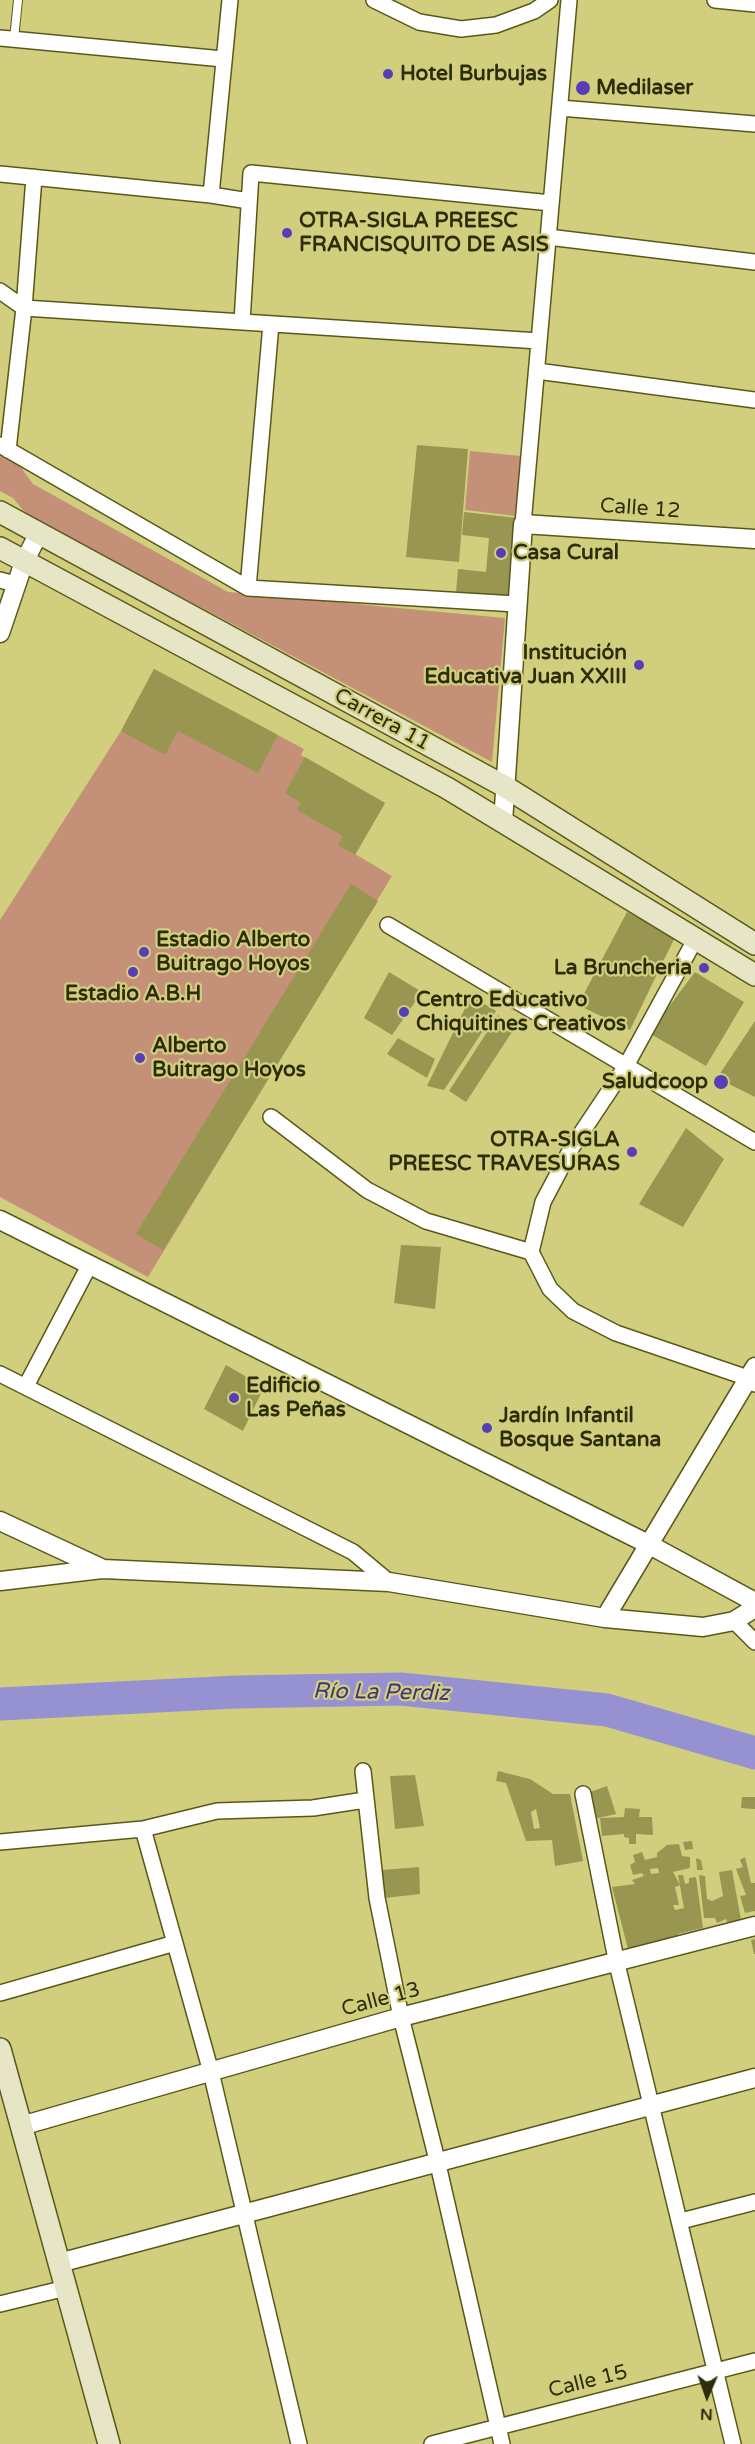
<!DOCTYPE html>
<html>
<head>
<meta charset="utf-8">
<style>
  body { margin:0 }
  #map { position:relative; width:755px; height:2444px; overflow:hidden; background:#d1cf7e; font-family:"Varela Round",sans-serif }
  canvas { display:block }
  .north { position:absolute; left:677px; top:2366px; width:60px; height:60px; -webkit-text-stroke:4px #d1cf7e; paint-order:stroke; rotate:182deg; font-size:16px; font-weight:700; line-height:24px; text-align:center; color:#2e2d0a }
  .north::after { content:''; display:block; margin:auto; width:21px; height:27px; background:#2e2d0a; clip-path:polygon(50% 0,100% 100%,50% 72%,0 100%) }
</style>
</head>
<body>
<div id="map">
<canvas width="755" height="2444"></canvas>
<div class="north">N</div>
</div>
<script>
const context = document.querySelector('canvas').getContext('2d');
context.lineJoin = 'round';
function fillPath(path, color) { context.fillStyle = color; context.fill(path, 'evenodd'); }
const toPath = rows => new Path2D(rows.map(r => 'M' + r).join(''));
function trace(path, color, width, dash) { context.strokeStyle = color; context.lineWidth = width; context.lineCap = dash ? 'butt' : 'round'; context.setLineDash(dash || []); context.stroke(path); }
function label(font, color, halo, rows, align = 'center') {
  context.font = font + ' "Varela Round",sans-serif'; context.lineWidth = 4.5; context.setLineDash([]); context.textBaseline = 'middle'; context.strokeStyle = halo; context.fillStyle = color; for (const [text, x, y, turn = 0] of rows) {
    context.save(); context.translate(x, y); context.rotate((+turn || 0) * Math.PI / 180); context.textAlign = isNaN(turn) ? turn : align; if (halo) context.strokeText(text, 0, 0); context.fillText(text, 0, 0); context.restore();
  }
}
fillPath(toPath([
  [470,451,521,456,516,516,465,510],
  [0,452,17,462,33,484,228,592,505,618,492,762,27,515,13,498,0,491],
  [154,669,304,749,301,755,385,803,355,854,392,876,148,1277,0,1197,0,920,121,731]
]), '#c49178');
trace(toPath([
  [0,1704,236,1692,401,1689,607,1710,755,1753]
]), '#9691d0', 33);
fillPath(toPath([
  [417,445,468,449,459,562,406,557],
  [464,512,517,518,509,599,456,593,458,569,486,572,489,538,462,535],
  [154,669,278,735,258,773,178,731,165,755,121,731],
  [305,757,385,803,355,855,338,845,343,836,297,810,301,803,285,793],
  [351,884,378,901,163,1250,136,1234],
  [627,912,675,937,630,1030,578,1005],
  [389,972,422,992,392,1035,364,1018],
  [695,972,744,1002,706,1066,649,1033],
  [471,996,496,1011,444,1090,427,1086],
  [498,1015,516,1026,466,1102,449,1091],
  [755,1021,755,1097,717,1078],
  [398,1038,435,1059,427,1078,387,1054],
  [686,1128,724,1159,683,1227,639,1204],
  [401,1245,441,1247,435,1309,394,1303],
  [226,1365,264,1387,243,1431,204,1409],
  [498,1771,530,1779,553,1794,570,1794,583,1861,555,1866,552,1840,526,1841,506,1783,496,1781],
  [536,1809,540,1828,534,1829,531,1812],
  [415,1775,424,1826,395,1829,390,1776],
  [607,1786,616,1814,594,1819,590,1792],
  [742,1797,755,1797,755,1809,741,1808],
  [625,1808,640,1809,639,1817,652,1817,653,1835,636,1834,636,1844,629,1844,629,1838,624,1837,624,1834,602,1836,600,1818,624,1817],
  [692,1841,693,1849,685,1850,683,1842],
  [679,1844,682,1856,690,1857,690,1868,673,1872,680,1885,675,1887,679,1905,673,1905,675,1910,684,1908,678,1875,683,1875,685,1884,689,1883,689,1878,696,1877,703,1928,678,1934,678,1937,628,1949,612,1887,635,1884,632,1880,644,1876,642,1873,633,1875,630,1865,635,1862,633,1855,642,1852,645,1860,657,1857,657,1853,667,1845],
  [658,1868,659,1873,651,1874,650,1869],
  [745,1857,751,1883,755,1883,755,1911,745,1913,740,1896,746,1895,736,1869,743,1867,740,1860],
  [696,1858,701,1860,703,1870,697,1870],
  [419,1867,420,1894,385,1898,382,1870],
  [732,1870,741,1920,728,1924,726,1919,717,1923,715,1918,704,1918,699,1875,705,1876,707,1899,712,1901,723,1896,719,1872],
  [755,1939,755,1954,754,1954,751,1940]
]), '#989651');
const service = toPath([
  [14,39,18,0]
]);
const minor = toPath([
  [374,0,419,22,461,29,496,25,534,11,550,0],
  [715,0,755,4],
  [0,38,223,59],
  [560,108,755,124],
  [0,174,211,195,249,201],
  [211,195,230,0],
  [548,237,755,262],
  [0,291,24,308,539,341],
  [242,322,251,173,551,203],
  [537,371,755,400],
  [0,445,248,588,516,604],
  [8,450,24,308,34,177],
  [523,524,569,0],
  [0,580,15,584],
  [248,588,271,324],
  [388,925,755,1142],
  [271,1117,367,1190,426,1221,531,1252,550,1289,573,1311,616,1333,748,1378,755,1384],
  [531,1252,543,1202,572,1147,626,1066,696,938],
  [0,1374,353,1552,389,1582],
  [26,1386,90,1264],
  [734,1621,755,1642],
  [363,1771,377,1898,401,2017,437,2160,502,2444],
  [583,1794,617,1964,733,2444],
  [143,1829,211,2072,299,2444],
  [0,1842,143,1829,217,1811,313,1808,365,1800],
  [0,1993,175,1943],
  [681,2221,755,2202],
  [0,2304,66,2288],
  [432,2444,755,2361]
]);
const tertiary = toPath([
  [0,633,24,562,39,533],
  [503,822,523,524,755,539],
  [0,1220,648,1544,755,1602],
  [0,1521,103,1569,389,1582,605,1618,703,1627,734,1621,755,1608],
  [0,1581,102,1569],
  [605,1618,755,1367],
  [21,2126,401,2017,755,1926],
  [59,2263,755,2078]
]);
const secondary = toPath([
  [0,512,504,786,755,944],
  [0,548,447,788,755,975],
  [0,2049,109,2444]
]);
trace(service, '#5a5819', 10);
trace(minor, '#5a5819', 18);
trace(tertiary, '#5a5819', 21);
trace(secondary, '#5a5819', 24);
trace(service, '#fff', 8);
trace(minor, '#fff', 15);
trace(tertiary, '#fff', 18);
trace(secondary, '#e6e6c7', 21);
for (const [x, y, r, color] of [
  [388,74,6,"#583eb6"],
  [583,88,8,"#583eb6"],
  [287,233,6,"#583eb6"],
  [501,553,6,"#583eb6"],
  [639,665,6,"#583eb6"],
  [144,952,6,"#583eb6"],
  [704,968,6,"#583eb6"],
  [133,972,6,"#583eb6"],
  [404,1012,6,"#583eb6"],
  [140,1058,6,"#583eb6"],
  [721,1082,8,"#583eb6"],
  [632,1152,6,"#583eb6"],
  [234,1398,6,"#583eb6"],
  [487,1428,6,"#583eb6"]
]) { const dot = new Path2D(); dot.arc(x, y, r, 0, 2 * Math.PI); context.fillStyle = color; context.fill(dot); trace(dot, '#d1cf7e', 2); }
label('bold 21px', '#2e2d0a', '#d1cf7e', [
  ["Hotel Burbujas",400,74],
  ["Medilaser",596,88],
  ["OTRA-SIGLA PREESC",299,221],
  ["FRANCISQUITO DE ASIS",299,245],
  ["Casa Cural",513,553],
  ["Institución",627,653,"right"],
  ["Educativa Juan XXIII",627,677,"right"],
  ["Estadio Alberto",156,940],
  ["Buitrago Hoyos",156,964],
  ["La Bruncheria",692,968,"right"],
  ["Estadio A.B.H",133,994,"center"],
  ["Centro Educativo",416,1000],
  ["Chiquitines Creativos",416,1024],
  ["Alberto",152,1046],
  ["Buitrago Hoyos",152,1070],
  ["Saludcoop",708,1082,"right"],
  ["OTRA-SIGLA",620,1140,"right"],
  ["PREESC TRAVESURAS",620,1164,"right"],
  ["Edificio",246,1386],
  ["Las Peñas",246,1410],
  ["Jardín Infantil",499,1416],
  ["Bosque Santana",499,1440]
], 'left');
label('21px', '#2e2d0a', '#d1cf7e', [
  ["Calle 12",640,509,4],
  ["Carrera 11",382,720,29],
  ["Calle 13",381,2000,-15],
  ["Calle 15",588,2382,-14]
]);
label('italic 22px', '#40327d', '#d1cf7e', [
  ["Río La Perdiz",381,1693,1]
]);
</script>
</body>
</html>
